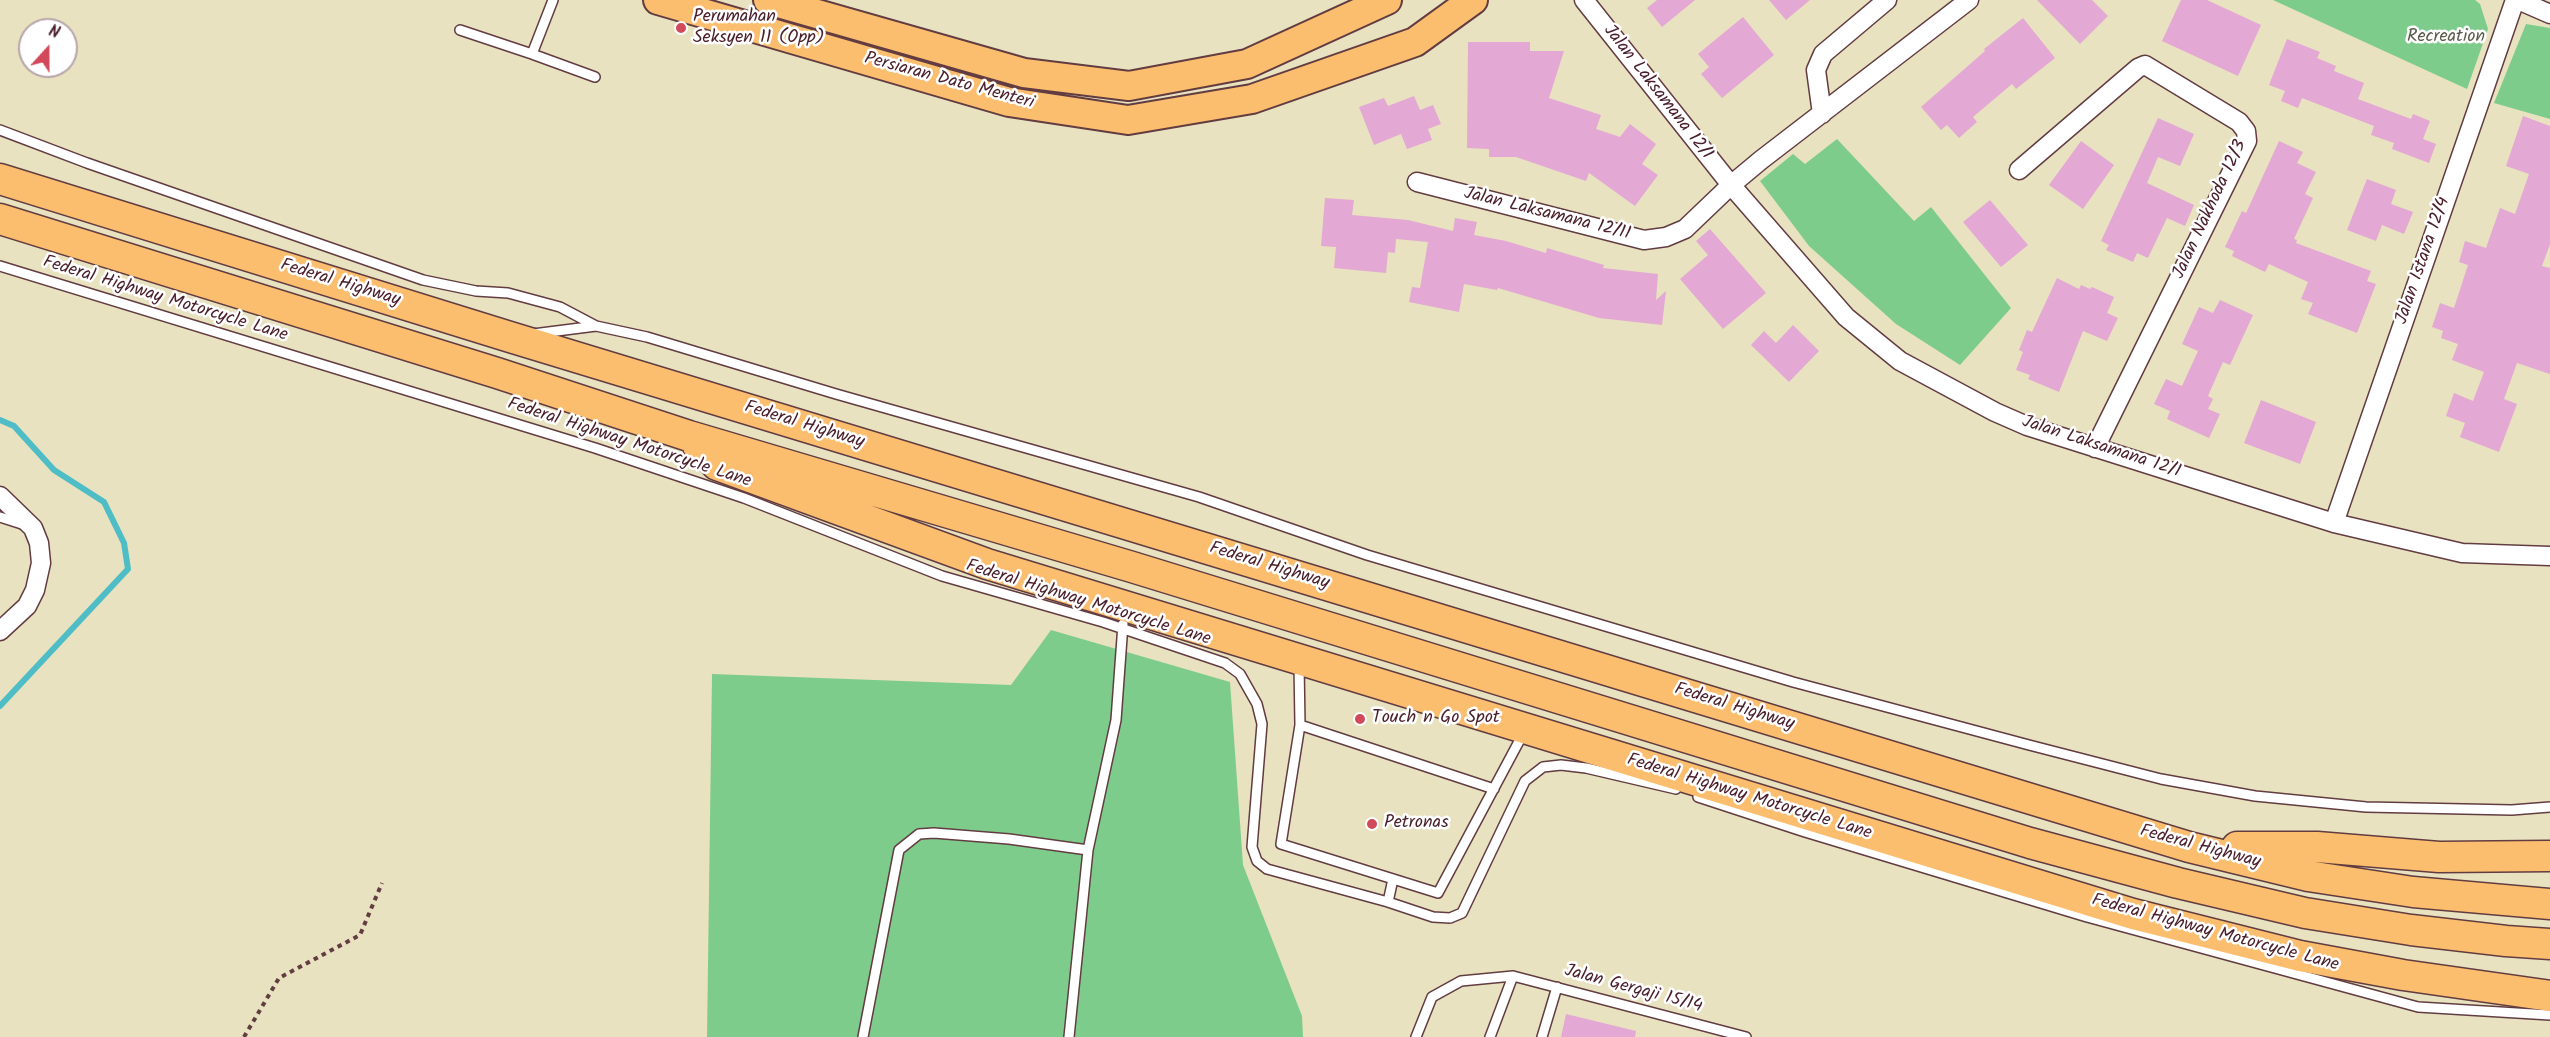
<!DOCTYPE html>
<html>
<head>
<meta charset="utf-8">
<style>
  body { margin:0 }
  #map { position:relative; width:2550px; height:1037px; overflow:hidden; background:#e8e2c0; font-family:Kalam,sans-serif }
  canvas { display:block }
  .north { position:absolute; left:18px; top:18px; width:60px; height:60px; box-sizing:border-box; background:#fff; border:2px solid #b7a5aa; border-radius:50%; rotate:21deg; font-size:16px; font-weight:700; line-height:24px; text-align:center; color:#4a1f2b }
  .north::after { content:''; display:block; margin:auto; width:21px; height:27px; background:#d1495b; clip-path:polygon(50% 0,100% 100%,50% 72%,0 100%) }
</style>
</head>
<body>
<div id="map">
<canvas width="2550" height="1037"></canvas>
<div class="north">N</div>
</div>
<script>
const context = document.querySelector('canvas').getContext('2d');
context.lineJoin = 'round';
function fillPath(path, color) { context.fillStyle = color; context.fill(path, 'evenodd'); }
const toPath = rows => new Path2D(rows.map(r => 'M' + r).join(''));
function trace(path, color, width, dash) { context.strokeStyle = color; context.lineWidth = width; context.lineCap = dash ? 'butt' : 'round'; context.setLineDash(dash || []); context.stroke(path); }
function label(font, color, halo, rows, align = 'center') {
  context.font = font + ' Kalam,sans-serif'; context.lineWidth = 5; context.setLineDash([]); context.textBaseline = 'middle'; context.strokeStyle = halo; context.fillStyle = color; for (const [text, x, y, turn = 0] of rows) {
    context.save(); context.translate(x, y); context.rotate((+turn || 0) * Math.PI / 180); context.textAlign = isNaN(turn) ? turn : align; if (halo) context.strokeText(text, 0, 0); context.fillText(text, 0, 0); context.restore();
  }
}
fillPath(toPath([
  [2273,0,2475,0,2480,4,2488,29,2467,89],
  [2526,24,2550,28,2550,119,2494,103],
  [1837,139,1914,221,1931,207,2011,308,1960,365,1896,324,1809,246,1760,181,1793,154,1805,164],
  [1051,630,1230,682,1243,865,1302,1016,1303,1037,707,1037,712,674,1011,685]
]), '#7ecc8c');
trace(toPath([
  [0,420,14,426,54,470,104,502,124,543,128,569,0,706]
]), '#4fbdc5', 6);
fillPath(toPath([
  [1657,0,1695,0,1662,27,1647,8],
  [1769,0,1810,0,1786,20],
  [2037,0,2092,0,2108,16,2080,44],
  [2181,0,2207,0,2261,25,2238,76,2162,41],
  [1743,17,1774,55,1722,98,1701,74,1709,67,1698,54],
  [2023,18,2055,58,2016,89,2012,84,1973,117,1977,122,1959,138,1947,125,1941,130,1921,107,1985,51,1984,49],
  [2287,39,2320,52,2317,58,2336,66,2334,71,2364,83,2358,99,2411,119,2413,114,2430,121,2423,139,2436,144,2429,163,2392,149,2394,143,2371,135,2374,126,2302,98,2298,108,2281,101,2285,91,2269,85],
  [1468,42,1530,42,1530,51,1564,51,1549,98,1601,115,1596,129,1620,137,1630,124,1656,144,1642,164,1658,175,1635,206,1589,173,1586,181,1516,157,1489,157,1489,149,1467,148],
  [1414,96,1420,110,1433,105,1441,124,1428,129,1432,140,1407,149,1401,134,1374,145,1359,107,1384,98,1388,106],
  [2523,116,2550,126,2550,244,2542,266,2550,268,2550,374,2517,363,2504,399,2517,404,2499,452,2460,437,2465,423,2446,416,2454,393,2473,401,2484,372,2452,360,2458,344,2441,338,2443,331,2432,327,2440,303,2454,308,2468,265,2459,262,2465,241,2486,248,2500,208,2515,214,2529,174,2506,166],
  [2158,118,2194,134,2180,166,2158,157,2147,183,2194,205,2185,226,2167,218,2148,258,2137,253,2133,262,2106,250,2109,245,2101,241],
  [2081,141,2114,165,2083,209,2049,185],
  [2279,141,2303,152,2297,163,2316,172,2305,194,2313,198,2294,239,2297,240,2296,243,2371,271,2367,281,2376,284,2357,333,2308,314,2313,303,2301,299,2308,282,2269,264,2265,272,2232,256,2234,251,2225,247,2242,211,2246,213],
  [2367,179,2396,190,2391,204,2413,212,2404,234,2382,225,2376,241,2347,230],
  [1325,198,1354,200,1352,215,1408,220,1453,231,1455,218,1477,222,1474,235,1506,241,1546,253,1547,248,1604,265,1603,268,1658,274,1656,300,1666,291,1662,325,1599,318,1498,288,1497,290,1464,284,1459,312,1409,302,1412,287,1420,288,1428,242,1396,239,1395,253,1388,252,1386,273,1334,268,1336,247,1321,246],
  [1990,200,2028,245,2001,267,1963,222],
  [1710,229,1766,293,1723,329,1680,279,1708,255,1696,241],
  [2057,278,2079,289,2081,285,2090,289,2092,287,2114,297,2107,313,2118,318,2107,341,2083,331,2059,392,2028,379,2030,375,2016,370,2023,352,2019,350,2027,330,2032,332],
  [2220,300,2253,315,2230,365,2223,362,2208,396,2213,399,2208,409,2220,414,2209,438,2167,419,2170,411,2154,404,2166,379,2182,386,2198,351,2182,344,2199,307,2213,313],
  [1793,325,1819,351,1789,382,1751,345,1764,331,1776,343],
  [2261,400,2316,422,2300,464,2244,443],
  [1566,1014,1636,1031,1635,1037,1561,1037]
]), '#e3a8d3');
const service = toPath([
  [553,0,532,54,595,77],
  [460,30,532,54],
  [0,130,87,163,423,280,476,291,508,293,560,307,596,326,647,337,836,394,1199,497,1367,555,1793,682,2029,745,2161,779,2255,796,2366,807,2512,810,2550,807],
  [0,266,595,448,744,498,942,576,1103,622,1225,663,1240,674,1257,704,1262,724,1252,847,1257,861,1267,869,1388,902,1433,917,1450,918,1462,913,1525,781,1543,767,1561,765,1586,768,1676,789],
  [533,334,596,326],
  [0,517,25,525],
  [1299,664,1300,725,1281,844,1438,893,1524,732],
  [1300,725,1494,789],
  [1698,797,1805,832,2087,917,2418,1007,2550,1015],
  [1388,902,1393,879],
  [863,1037,899,850,919,834,934,833,1009,839,1088,850],
  [1069,1037,1088,850,1116,720,1123,624],
  [1416,1037,1432,997,1461,981,1513,976],
  [1490,1037,1513,976,1746,1037],
  [1542,1037,1557,987]
]);
const minor = toPath([
  [1584,0,1731,185,1846,317,1900,361,1995,412,2027,426,2334,523,2462,553,2550,556],
  [2518,0,2550,14],
  [1822,114,1816,70,1823,54,1887,0],
  [2019,170,2138,68,2145,65,2239,122,2246,131,2247,141,2095,448],
  [1417,182,1644,240,1666,237,1685,229,1731,185,1761,160,1969,0],
  [0,496,33,528,39,543,41,563,35,590,27,606,0,631],
  [2334,523,2515,0]
]);
const primary = toPath([
  [658,0,1009,102,1128,120,1252,99,1415,42,1473,0],
  [768,0,1024,73,1129,86,1247,64,1387,0]
]);
const trunk = toPath([
  [0,179,510,337,2189,847,2308,876,2413,892,2550,904],
  [0,219,497,373,689,436,1132,567,2030,843,2178,883,2305,913,2411,930,2506,941,2550,944],
  [698,446,717,465,987,564,2133,914,2300,956,2403,975,2550,996],
  [2237,847,2317,847,2439,857,2550,856]
]);
trace(service, '#623c41', 12);
trace(minor, '#623c41', 21);
trace(primary, '#623c41', 32);
trace(trunk, '#623c41', 33);
trace(toPath([
  [244,1037,279,978,360,935,382,883]
]), '#623c41', 4, [4.5, 4.5]);
trace(service, '#fff', 9);
trace(minor, '#fff', 18);
trace(primary, '#fbbe6e', 28);
trace(trunk, '#fbbe6e', 30);
for (const [x, y, r, color] of [
  [681,28,6,"#d1495b"],
  [1360,719,6,"#d1495b"],
  [1372,824,6,"#d1495b"]
]) { const dot = new Path2D(); dot.arc(x, y, r, 0, 2 * Math.PI); context.fillStyle = color; context.fill(dot); trace(dot, '#fff', 2); }
label('18px', '#4a1f2b', '#fff', [
  ["Perumahan",693,18],
  ["Seksyen 11 (Opp)",693,39],
  ["Touch n Go Spot",1372,719],
  ["Petronas",1384,824]
], 'left');
label('18px', '#5c5c4d', '#fff', [
  ["Recreation",2446,38]
]);
label('18px', '#4a1f2b', '#fff', [
  ["Persiaran Dato Menteri",949,82,15],
  ["Jalan Laksamana 12/1",1657,93,52],
  ["Jalan Nakhoda 12/3",2211,210,-65],
  ["Jalan Laksamana 12/11",1547,215,14],
  ["Jalan Istana 12/4",2424,261,-71],
  ["Federal Highway",340,284,17],
  ["Federal Highway Motorcycle Lane",165,300,17],
  ["Federal Highway",804,426,17],
  ["Federal Highway Motorcycle Lane",629,444,18],
  ["Jalan Laksamana 12/1",2101,448,18],
  ["Federal Highway",1269,567,17],
  ["Federal Highway Motorcycle Lane",1088,604,17],
  ["Federal Highway",1734,708,17],
  ["Federal Highway Motorcycle Lane",1749,798,17],
  ["Federal Highway",2200,848,15],
  ["Federal Highway Motorcycle Lane",2215,934,15],
  ["Jalan Gergaji 15/14",1633,990,15]
]);
</script>
</body>
</html>
